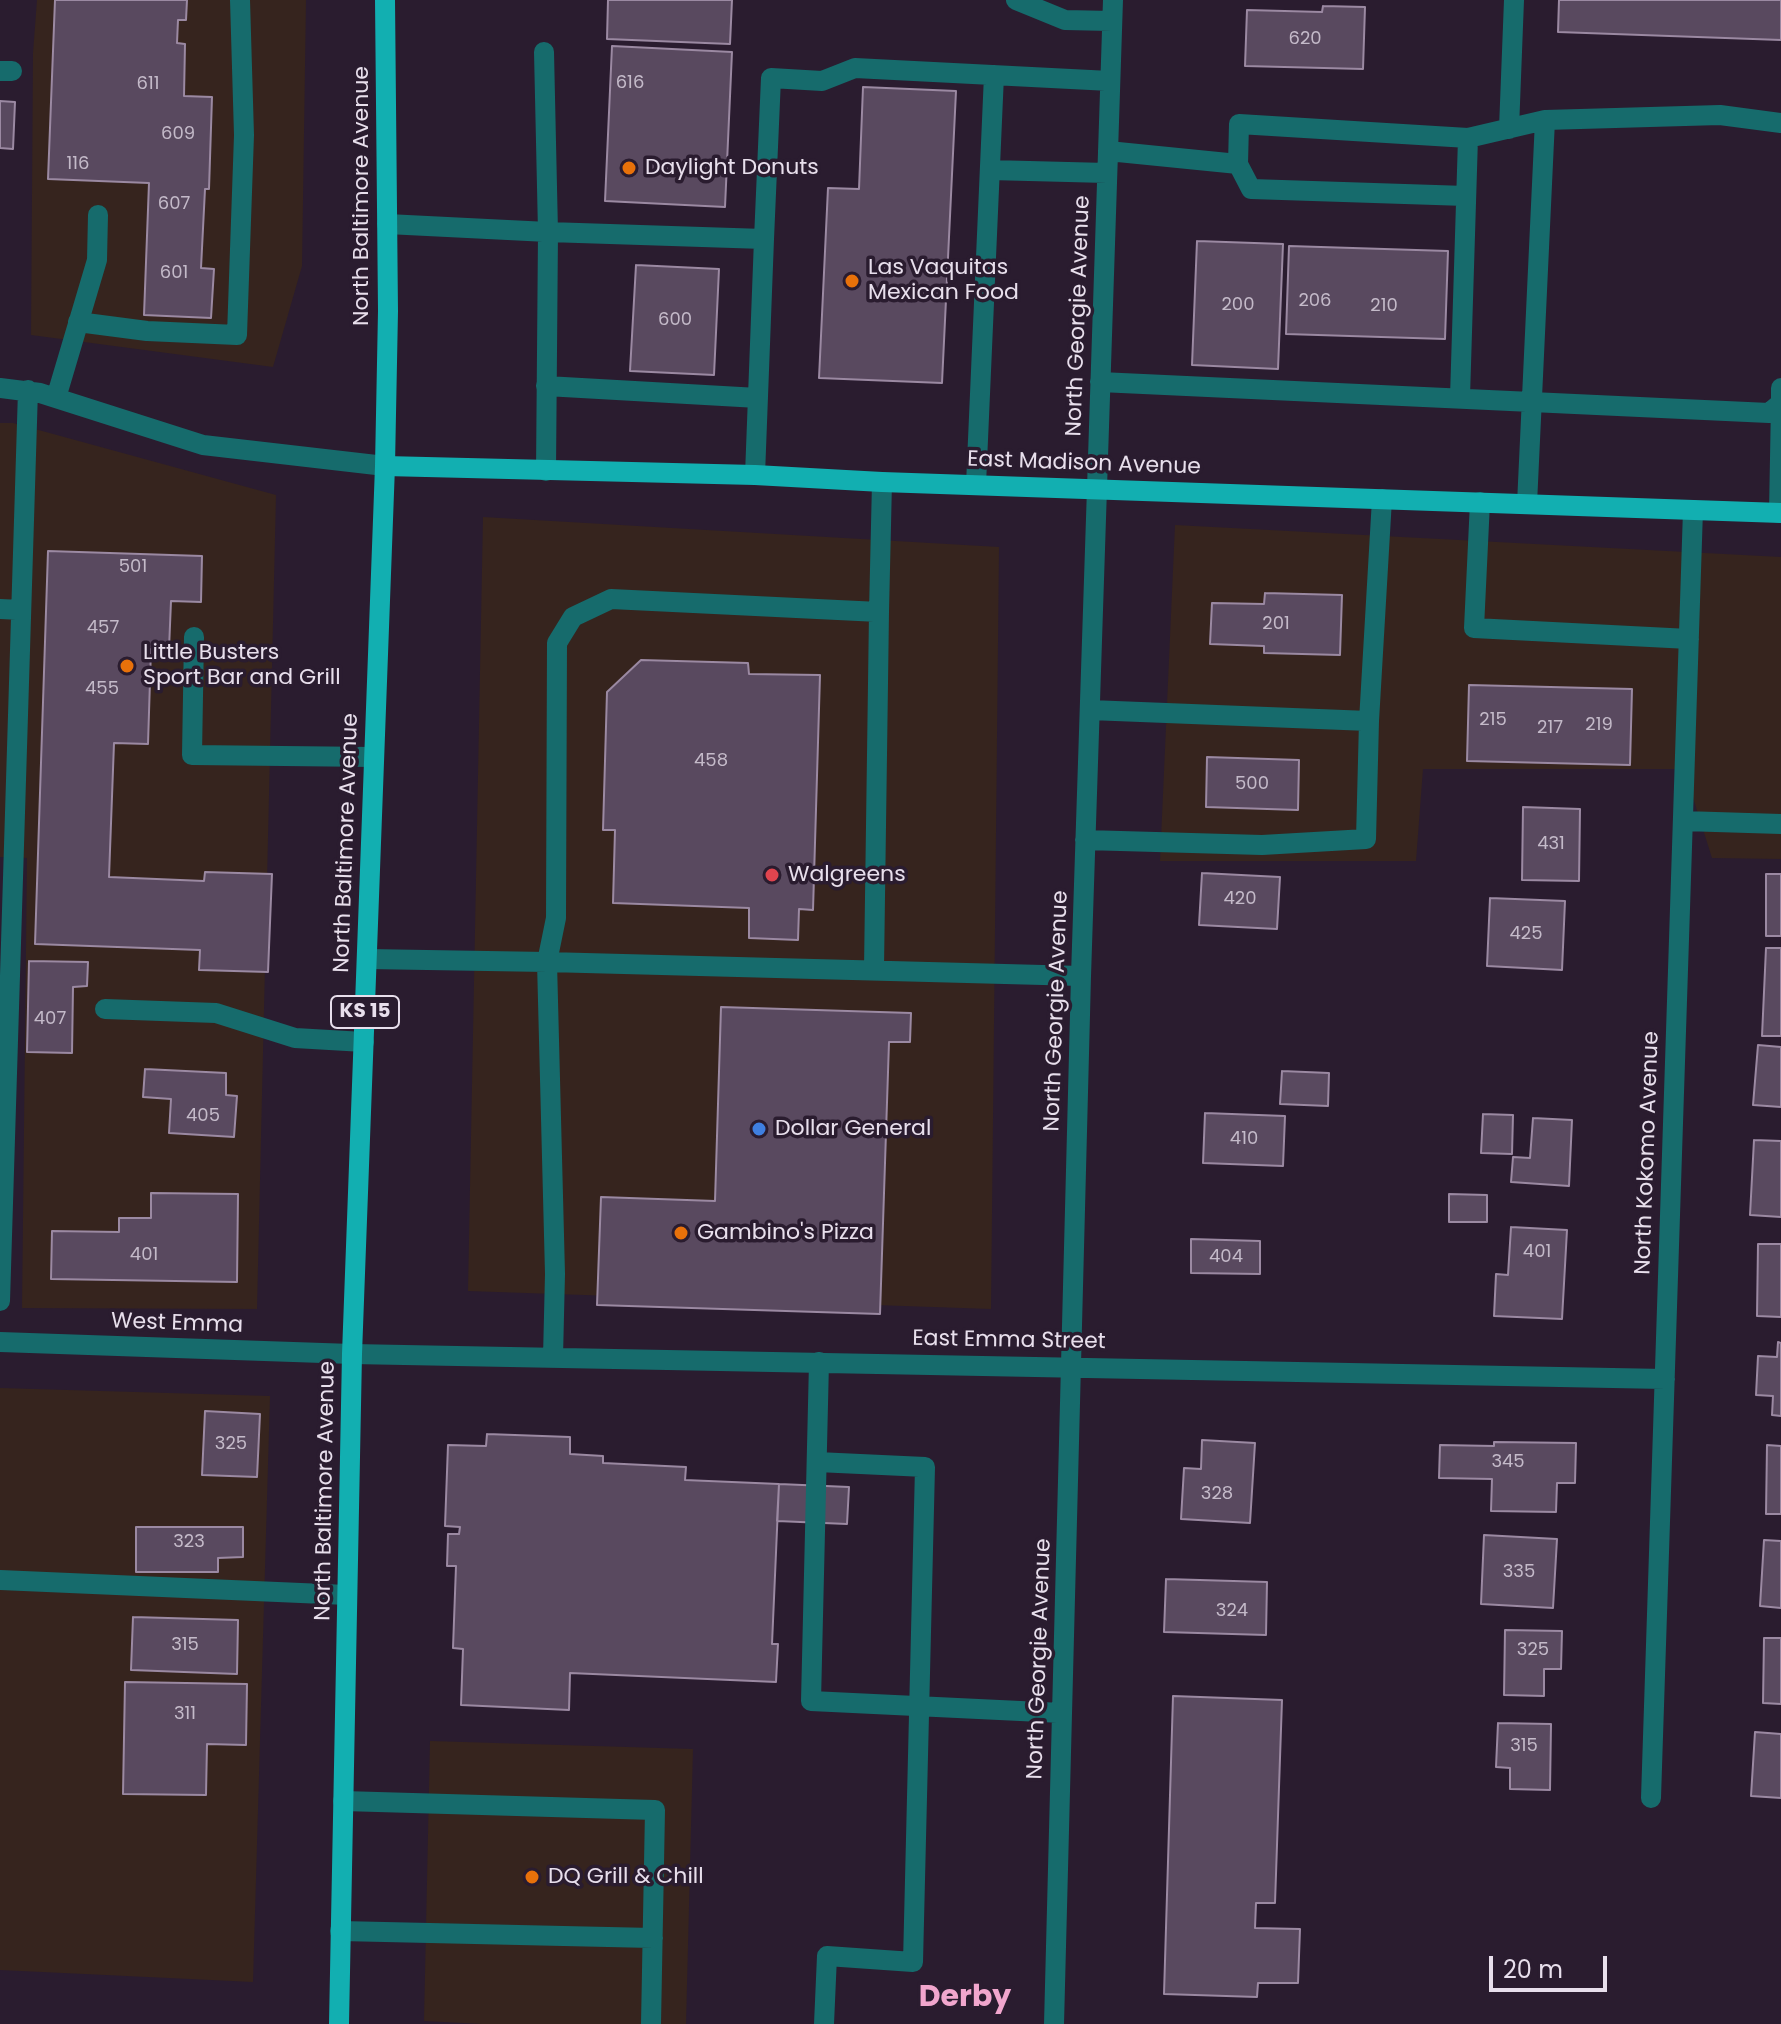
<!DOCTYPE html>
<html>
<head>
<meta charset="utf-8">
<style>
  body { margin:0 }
  #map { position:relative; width:1781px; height:2024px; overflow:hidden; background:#2a1c2f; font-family:Poppins,sans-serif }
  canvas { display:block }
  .scale { position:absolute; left:1489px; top:1956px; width:118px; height:36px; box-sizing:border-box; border:4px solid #e8dfec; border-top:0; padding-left:10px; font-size:24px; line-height:28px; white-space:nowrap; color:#e8dfec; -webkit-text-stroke:6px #2a1c2f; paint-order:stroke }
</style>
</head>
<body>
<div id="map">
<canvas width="1781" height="2024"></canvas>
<div class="scale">20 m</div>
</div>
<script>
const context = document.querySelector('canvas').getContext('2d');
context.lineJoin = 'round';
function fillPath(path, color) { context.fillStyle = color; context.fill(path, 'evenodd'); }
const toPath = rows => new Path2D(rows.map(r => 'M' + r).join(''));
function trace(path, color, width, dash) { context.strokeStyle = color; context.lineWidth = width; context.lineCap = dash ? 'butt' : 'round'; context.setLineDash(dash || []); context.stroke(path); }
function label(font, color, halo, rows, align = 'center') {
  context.font = font + ' Poppins,sans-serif'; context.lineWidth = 7; context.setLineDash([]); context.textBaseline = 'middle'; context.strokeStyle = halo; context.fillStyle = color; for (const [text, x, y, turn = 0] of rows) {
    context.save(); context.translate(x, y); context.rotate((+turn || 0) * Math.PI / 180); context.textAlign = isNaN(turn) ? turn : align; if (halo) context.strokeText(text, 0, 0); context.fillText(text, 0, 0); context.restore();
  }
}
fillPath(toPath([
  [37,0,306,0,302,266,273,367,31,335,33,53],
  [0,423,13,423,276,495,257,1309,22,1308,27,858,0,857],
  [483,517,999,547,991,1309,468,1291],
  [1175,525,1781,557,1781,859,1712,858,1684,769,1423,769,1416,861,1160,861],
  [0,1388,270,1396,253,1982,0,1970],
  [430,1741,693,1749,686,2024,482,2024,424,2021]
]), '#36241e');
const building = toPath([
  [55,0,187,0,186,20,178,20,177,43,185,44,184,96,212,97,209,189,205,189,201,268,214,269,211,318,144,315,149,183,48,179,55,0],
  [608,0,732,0,730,44,607,39,608,0],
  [1559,0,1781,0,1781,40,1558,32,1559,0],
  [1323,6,1365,7,1363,69,1245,66,1247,10,1322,12,1323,6],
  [612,46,732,52,725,207,605,201,612,46],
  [863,87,956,91,942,383,819,378,828,188,859,189,863,87],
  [0,101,15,102,13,149,0,148,0,101],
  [1197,241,1283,244,1278,369,1192,365,1197,241],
  [1289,246,1448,251,1445,339,1286,334,1289,246],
  [636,265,719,269,714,375,630,371,636,265],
  [48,551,202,556,201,602,171,601,169,649,151,649,148,744,114,743,109,877,204,881,205,872,272,874,268,972,199,970,200,950,35,944,48,551],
  [1265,593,1342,595,1340,655,1264,653,1264,646,1210,644,1212,603,1264,604,1265,593],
  [641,660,748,663,749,674,820,675,813,910,799,909,798,940,749,938,749,908,613,903,615,830,603,830,607,692,641,660],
  [1469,685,1632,689,1630,765,1467,761,1469,685],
  [1207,757,1299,760,1298,810,1206,807,1207,757],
  [1523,807,1580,809,1579,881,1522,880,1523,807],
  [1202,873,1280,877,1277,929,1199,925,1202,873],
  [1766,874,1781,874,1781,936,1766,936,1766,874],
  [1490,898,1565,901,1562,970,1487,966,1490,898],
  [1766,948,1781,948,1781,1036,1762,1036,1766,948],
  [29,961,88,962,87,986,73,987,72,1053,27,1052,29,961],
  [721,1007,911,1013,910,1042,889,1042,880,1314,597,1305,601,1197,715,1201,721,1007],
  [1758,1045,1781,1047,1781,1107,1753,1105,1758,1045],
  [145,1069,226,1073,226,1095,237,1096,234,1137,169,1133,171,1099,143,1097,145,1069],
  [1282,1071,1329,1073,1328,1106,1280,1104,1282,1071],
  [1205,1113,1285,1116,1283,1166,1203,1163,1205,1113],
  [1483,1114,1513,1115,1512,1154,1481,1153,1483,1114],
  [1533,1118,1572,1120,1569,1186,1511,1182,1513,1157,1530,1158,1533,1118],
  [1754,1140,1781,1141,1781,1217,1750,1215,1754,1140],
  [151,1193,238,1194,237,1282,51,1279,52,1231,119,1232,119,1218,151,1218,151,1193],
  [1449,1194,1487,1195,1487,1222,1449,1222,1449,1194],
  [1511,1227,1567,1230,1562,1319,1494,1316,1496,1274,1508,1275,1511,1227],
  [1191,1239,1260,1241,1260,1274,1191,1273,1191,1239],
  [1758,1244,1781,1244,1781,1317,1757,1316,1758,1244],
  [1778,1342,1781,1343,1781,1416,1772,1415,1773,1396,1756,1395,1758,1356,1777,1357,1778,1342],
  [205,1411,260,1414,257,1477,202,1475,205,1411],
  [487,1434,570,1437,570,1454,603,1456,603,1463,686,1467,685,1480,779,1484,772,1644,778,1644,776,1682,570,1673,569,1710,461,1705,463,1649,453,1648,456,1566,447,1566,448,1534,459,1534,460,1527,445,1526,448,1445,486,1446,487,1434],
  [1202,1440,1255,1443,1250,1523,1181,1519,1184,1468,1201,1469,1202,1440],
  [1494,1442,1576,1443,1575,1483,1557,1483,1556,1512,1491,1511,1492,1479,1439,1478,1440,1445,1494,1446,1494,1442],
  [1767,1445,1781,1446,1781,1514,1766,1514,1767,1445],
  [779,1484,849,1487,847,1524,777,1521,779,1484],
  [136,1527,243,1527,243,1557,218,1558,218,1572,136,1572,136,1527],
  [1484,1535,1557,1539,1553,1608,1481,1604,1484,1535],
  [1764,1540,1781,1541,1781,1608,1760,1606,1764,1540],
  [1166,1579,1267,1582,1266,1635,1164,1632,1166,1579],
  [133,1617,238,1620,237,1674,131,1670,133,1617],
  [1505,1630,1562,1631,1561,1669,1544,1669,1544,1696,1504,1695,1505,1630],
  [1764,1638,1781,1638,1781,1704,1763,1703,1764,1638],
  [125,1682,247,1684,246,1745,207,1744,206,1795,123,1794,125,1682],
  [1173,1696,1282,1700,1275,1903,1256,1903,1255,1928,1300,1929,1298,1983,1258,1983,1257,1997,1164,1994,1173,1696],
  [1498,1723,1551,1724,1550,1790,1510,1789,1510,1768,1496,1767,1498,1723],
  [1755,1732,1781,1734,1781,1798,1751,1796,1755,1732]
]);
fillPath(building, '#59495f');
trace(building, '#9b89a2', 2);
trace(toPath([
  [1016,0,1065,20,1112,21],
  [0,71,12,71],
  [1509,129,1514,0],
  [1108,151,1238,164,1239,124,1468,138,1545,120,1720,115,1781,123],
  [1238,164,1251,189,1466,196],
  [990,170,1107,173],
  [387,224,548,232,544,52],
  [78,322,147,331,237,335,244,135,240,0],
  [1100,382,1769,413,1781,403,1781,388],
  [546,386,758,398],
  [0,388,40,393,203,445,385,466],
  [1460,397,1468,138],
  [56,398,97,260,98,215],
  [546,471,548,232,764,239,771,78,822,81,855,68,1110,81],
  [755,475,764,239],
  [976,485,994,75],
  [1480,502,1474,628,1689,639],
  [1527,504,1545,120],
  [1779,513,1781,403],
  [0,609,21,610],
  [194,637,192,755,374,757],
  [1369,721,1382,499],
  [1683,821,1781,824],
  [1085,840,1262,845,1366,839,1369,721,1090,710],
  [367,959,547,962,556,918,557,643,573,617,611,599,879,612,882,482],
  [874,968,879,612],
  [105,1009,216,1013,295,1038,364,1042],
  [0,1301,28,390],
  [0,1342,352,1354,1665,1379],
  [553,1357,555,1274,547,962,1081,976],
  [819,1362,811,1701,1062,1713],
  [817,1462,925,1467,913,1962,827,1956,824,2024],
  [0,1580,347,1595],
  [1651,1798,1693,510],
  [343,1801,655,1810,651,2024],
  [340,1931,653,1938],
  [1054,2024,1081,976,1113,0]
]), '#166b6c', 20);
trace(toPath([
  [385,466,755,475,882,482,1781,513],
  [339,2024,352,1354,385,466,388,311,385,0]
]), '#12afb1', 20);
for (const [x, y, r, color] of [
  [629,168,8,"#e8710a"],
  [852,281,8,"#e8710a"],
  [127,666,8,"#e8710a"],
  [772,875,8,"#e0444e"],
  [759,1129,8,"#3f7fe0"],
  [681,1233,8,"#e8710a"],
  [532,1877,8,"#e8710a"]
]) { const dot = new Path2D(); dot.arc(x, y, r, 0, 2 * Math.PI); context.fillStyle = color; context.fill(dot); trace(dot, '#2a1c2f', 3); }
label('18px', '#c4bac9', null, [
  ["620",1305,39],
  ["616",630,83],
  ["611",148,84],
  ["609",178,134],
  ["116",78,164],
  ["607",174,204],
  ["601",174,273],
  ["206",1315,301],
  ["200",1238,305],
  ["210",1384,306],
  ["600",675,320],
  ["501",133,567],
  ["201",1276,624],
  ["457",103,628],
  ["455",102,689],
  ["215",1493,720],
  ["219",1599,725],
  ["217",1550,728],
  ["458",711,761],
  ["500",1252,784],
  ["431",1551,844],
  ["420",1240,899],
  ["425",1526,934],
  ["407",50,1019],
  ["405",203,1116],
  ["410",1244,1139],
  ["401",1537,1252],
  ["401",144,1255],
  ["404",1226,1257],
  ["325",231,1444],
  ["345",1508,1462],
  ["328",1217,1494],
  ["323",189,1542],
  ["335",1519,1572],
  ["324",1232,1611],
  ["315",185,1645],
  ["325",1533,1650],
  ["311",185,1714],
  ["315",1524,1746]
]);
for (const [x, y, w] of [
  [365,1012,68]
]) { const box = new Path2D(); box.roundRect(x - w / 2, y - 16, w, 32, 6); context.fillStyle = '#2a1c2f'; context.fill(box); trace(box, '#e8dfec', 2); }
label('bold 20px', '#e8dfec', null, [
  ["KS 15",365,1012]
]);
label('22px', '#e8dfec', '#2a1c2f', [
  ["Daylight Donuts",645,168],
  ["Las Vaquitas",868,268],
  ["Mexican Food",868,293],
  ["Little Busters",143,653],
  ["Sport Bar and Grill",143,678],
  ["Walgreens",788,875],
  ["Dollar General",775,1129],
  ["Gambino's Pizza",697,1233],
  ["DQ Grill & Chill",548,1877]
], 'left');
label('22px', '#e8dfec', '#2a1c2f', [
  ["North Baltimore Avenue",362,196,-90],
  ["North Georgie Avenue",1079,316,-88],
  ["East Madison Avenue",1084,464,2],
  ["North Baltimore Avenue",347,843,-88],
  ["North Georgie Avenue",1057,1011,-88],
  ["North Kokomo Avenue",1648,1153,-88],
  ["West Emma",177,1324,2],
  ["East Emma Street",1009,1341,1],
  ["North Baltimore Avenue",326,1491,-89],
  ["North Georgie Avenue",1040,1659,-88]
]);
label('bold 30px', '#f1a6cd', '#2a1c2f', [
  ["Derby",965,1998]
]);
</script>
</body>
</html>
